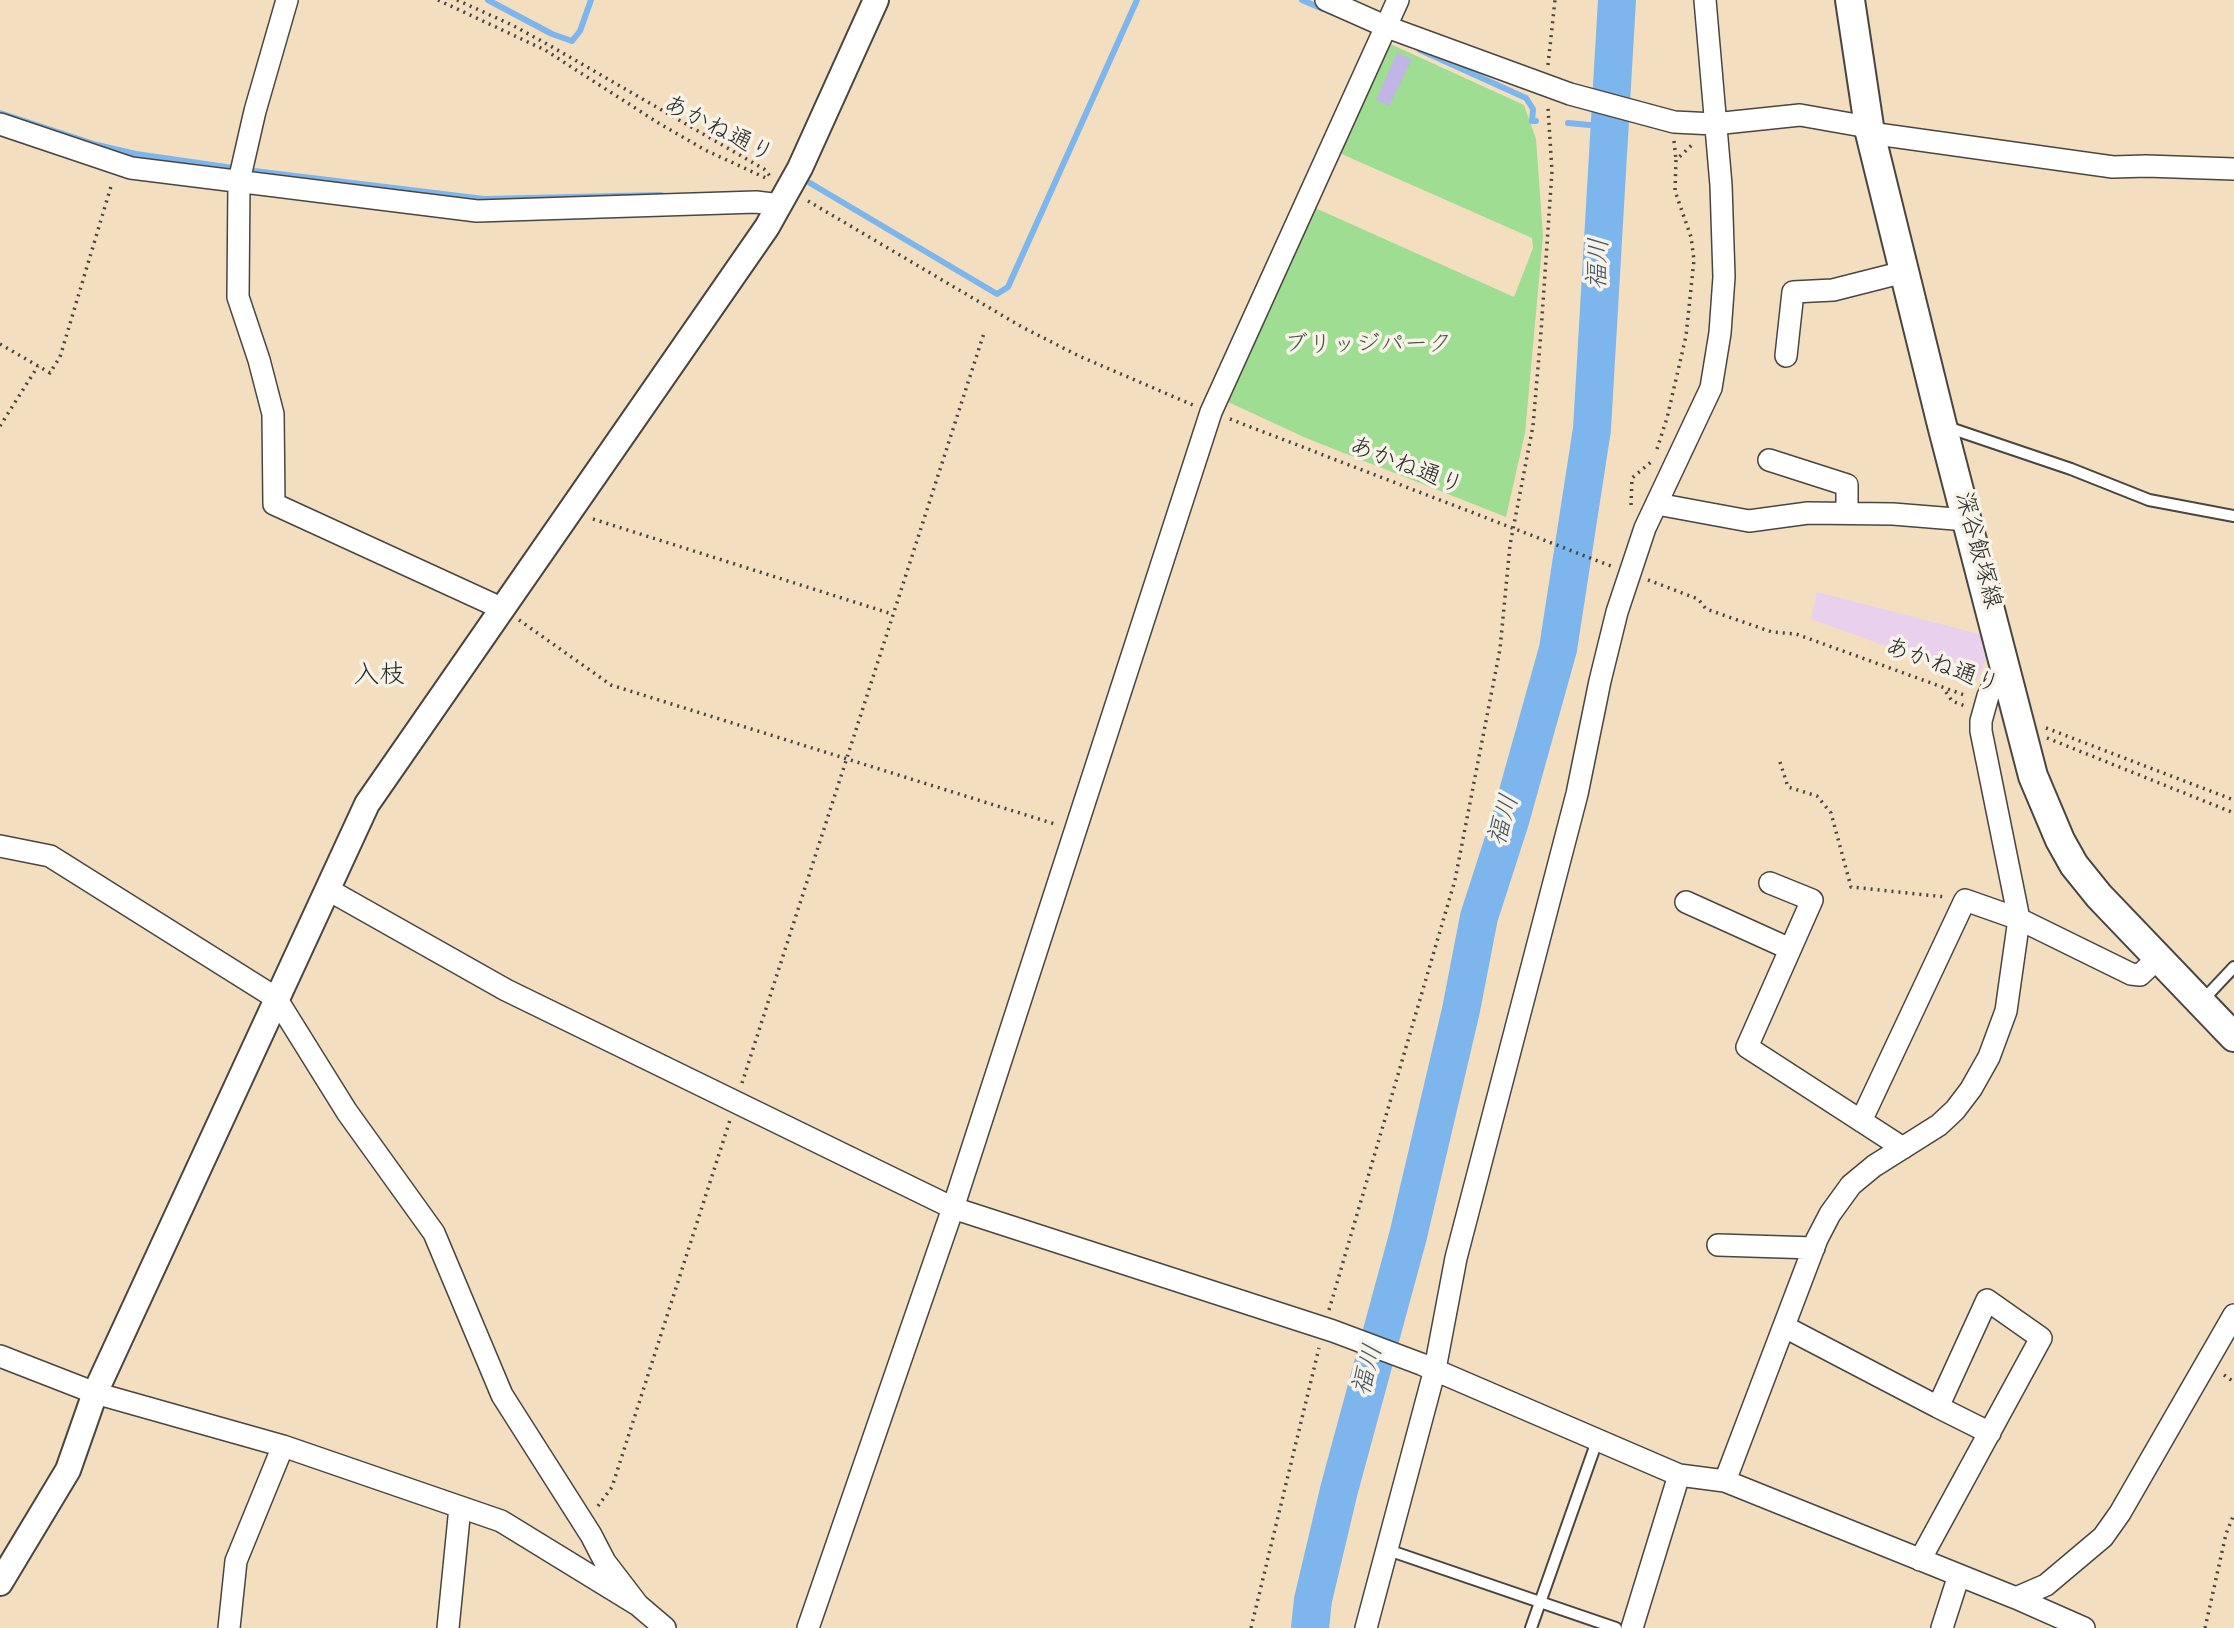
<!DOCTYPE html>
<html>
<head>
<meta charset="utf-8">
<style>
  body { margin:0 }
  canvas { display:block; background:#f4dec0 }
</style>
</head>
<body>
<canvas width="2234" height="1628"></canvas>
<script>
const context = document.querySelector('canvas').getContext('2d');
context.lineJoin = 'round';
function fillPath(path, color) { context.fillStyle = color; context.fill(path, 'evenodd'); }
const toPath = rows => new Path2D(rows.map(r => 'M' + r).join(''));
function trace(path, color, width, dash) { context.strokeStyle = color; context.lineWidth = width; context.lineCap = dash ? 'butt' : 'round'; context.setLineDash(dash || []); context.stroke(path); }
function label(font, color, halo, rows, align = 'center') {
  context.font = font + ' Dekko,"Klee One",sans-serif'; context.lineWidth = 7; context.setLineDash([]); context.textBaseline = 'middle'; context.strokeStyle = halo; context.fillStyle = color; for (const [text, x, y, turn = 0] of rows) {
    context.save(); context.translate(x, y); context.rotate((+turn || 0) * Math.PI / 180); context.textAlign = isNaN(turn) ? turn : align; if (halo) context.strokeText(text, 0, 0); context.fillText(text, 0, 0); context.restore();
  }
}
fillPath(toPath([
  [1817,592,1983,635,1988,655,1977,679,1811,619]
]), '#e9d1ed');
fillPath(toPath([
  [1386,42,1524,105,1536,139,1543,236,1525,433,1506,517,1306,438,1226,401,1313,207,1514,297,1533,248,1532,238,1337,152]
]), '#9edd92');
trace(toPath([
  [488,0,552,34,572,41,580,31,591,0],
  [1302,0,1323,9],
  [1420,50,1526,98,1533,109,1532,121,1536,121],
  [0,113,97,145,136,154,254,171,484,199,661,195],
  [1568,123,1611,127],
  [810,183,997,294,1008,287,1137,0]
]), '#7db6ed', 6);
trace(toPath([
  [1310,1628,1313,1600,1339,1490,1408,1236,1461,1010,1479,917,1510,821,1558,649,1592,429,1617,0]
]), '#7db6ed', 38);
fillPath(toPath([
  [1397,53,1412,59,1389,106,1376,100]
]), '#c1b4e6');
const service = toPath([
  [1944,426,2071,469,2149,500,2234,516],
  [2202,1001,2234,967],
  [1388,1550,1616,1628],
  [1531,1628,1597,1441]
]);
const minor = toPath([
  [287,0,255,111,239,181,238,297,259,360,273,414,274,504,503,609],
  [1326,0,1387,27,1570,94,1674,122,1714,124,1800,115,1868,127],
  [0,124,131,168,477,211,756,202,780,205],
  [1870,133,2113,167,2146,166,2234,169],
  [1786,356,1793,292,1833,290,1904,272],
  [1769,460,1847,485,1847,513],
  [1657,504,1749,521,1808,513,1893,514,1967,520],
  [0,846,50,856,276,998,347,1112,434,1233,502,1395,591,1535,605,1562,638,1605],
  [1770,883,1812,900,1747,1047,1903,1148],
  [327,889,506,990,953,1208,1333,1331,1421,1364,1679,1475,1725,1481,2016,1598,2084,1628],
  [1686,902,1790,949],
  [1861,1121,1965,900,2019,919,2131,974,2140,975,2158,958],
  [1718,1245,1814,1248],
  [1785,1327,1938,1407],
  [0,1356,95,1393,283,1446,501,1521,638,1605,665,1628],
  [1725,1481,1817,1239,1830,1214,1851,1185,1874,1166,1939,1125,1955,1110,1971,1089,1989,1057,2006,1011,2019,919,1981,731,1981,721,1988,696,1993,686,2006,672],
  [1920,1560,2041,1338,1987,1300,1938,1407,1990,1433],
  [2016,1598,2046,1585,2103,1537,2120,1513,2234,1315],
  [229,1628,236,1561,283,1446],
  [448,1628,460,1507],
  [808,1628,953,1208,1211,412,1398,0],
  [1366,1628,1435,1369,1456,1258,1577,794,1600,681,1617,612,1645,528,1711,388,1720,333,1724,277,1721,185,1705,0],
  [1632,1628,1679,1475],
  [1942,1628,1959,1575]
]);
const tertiary = toPath([
  [0,1583,68,1470,95,1393,367,804,767,227,800,168,876,0]
]);
const secondary = toPath([
  [1850,0,1870,133,1942,425,2033,776,2060,840,2074,865,2099,896,2234,1037]
]);
trace(service, '#494641', 14);
trace(minor, '#494641', 24);
trace(tertiary, '#494641', 28);
trace(secondary, '#494641', 32);
trace(toPath([
  [438,0,545,50,660,124,705,150,768,179],
  [457,0,512,25,547,44,764,169,770,176],
  [1548,65,1555,0],
  [1674,141,1676,160],
  [808,201,1022,327,1079,356,1193,405],
  [0,344,50,373,53,368,60,357,112,183],
  [1230,419,1611,566],
  [0,426,38,366],
  [1657,449,1667,418,1686,336,1694,260,1691,237,1675,191,1676,160,1694,143],
  [1631,505,1632,478,1651,462],
  [593,519,892,614],
  [1648,580,1698,599,1706,609,1772,632,1796,634,1967,696],
  [519,620,611,685,1058,825],
  [1946,692,1952,701,1965,706],
  [2046,728,2234,800],
  [2047,738,2234,813],
  [1780,762,1788,787,1817,796,1831,813,1851,887,1946,897],
  [742,1083,984,333],
  [1329,1310,1455,880,1500,649,1510,545,1533,426,1541,332,1552,171,1548,108],
  [2224,1375,2234,1382],
  [598,1506,612,1487,730,1120],
  [1251,1628,1319,1348],
  [2205,1628,2226,1534,2234,1514]
]), '#494641', 3.5, [2, 5]);
trace(service, '#fff', 10);
trace(minor, '#fff', 21);
trace(tertiary, '#fff', 24);
trace(secondary, '#fff', 28);
label('24px', '#2b2b2b', '#f7f3e8', [
  ["あかね通り",717,132,27],
  ["あかね通り",1405,469,21],
  ["深谷飯塚線",1975,551,75],
  ["あかね通り",1941,669,20]
]);
label('24px', '#485845', '#f7f3e8', [
  ["ブリッジパーク",1368,348]
]);
label('italic 26px', '#445565', '#f7f3e8', [
  ["福川",1602,264,-87],
  ["福川",1507,821,-74],
  ["福川",1371,1371,-75]
]);
label('26px', '#2b2b2b', '#f7f3e8', [
  ["入枝",379,678]
]);
</script>
</body>
</html>
